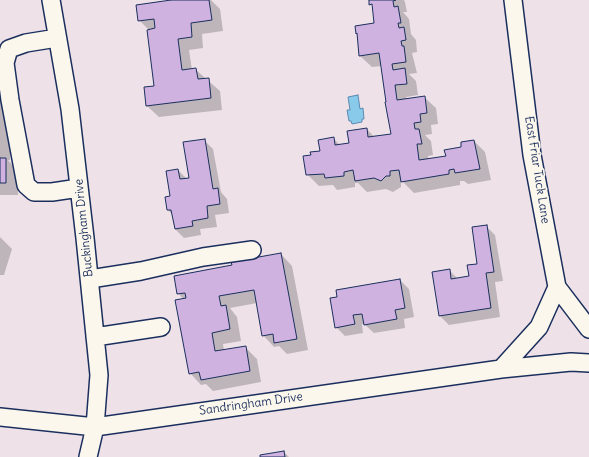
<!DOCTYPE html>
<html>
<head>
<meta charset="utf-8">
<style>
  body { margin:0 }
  canvas { display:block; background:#eee2e8 }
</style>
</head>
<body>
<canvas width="589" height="457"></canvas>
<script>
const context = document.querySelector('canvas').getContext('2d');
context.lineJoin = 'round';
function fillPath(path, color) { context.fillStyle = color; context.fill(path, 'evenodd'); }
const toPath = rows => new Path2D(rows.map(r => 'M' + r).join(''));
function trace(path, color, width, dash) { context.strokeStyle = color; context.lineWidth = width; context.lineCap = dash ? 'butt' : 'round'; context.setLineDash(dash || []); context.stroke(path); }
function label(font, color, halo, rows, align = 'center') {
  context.font = font + ' Delius,sans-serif'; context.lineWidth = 3.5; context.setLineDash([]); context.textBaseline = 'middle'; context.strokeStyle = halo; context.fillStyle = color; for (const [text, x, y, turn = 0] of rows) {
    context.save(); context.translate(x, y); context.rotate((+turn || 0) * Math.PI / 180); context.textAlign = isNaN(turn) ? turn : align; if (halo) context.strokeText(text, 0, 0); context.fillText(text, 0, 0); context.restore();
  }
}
const water = toPath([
  [358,95,360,109,363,108,364,119,362,119,362,122,352,124,351,121,349,121,347,110,350,110,348,97,358,95]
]);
fillPath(water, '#89c9ea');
trace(water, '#5d8bb2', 1);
fillPath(toPath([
  [186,0,211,0,220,9,223,31,202,34,203,48,189,50,192,70,196,70,220,91,222,110,159,117,147,106,145,88,155,86,149,30,139,20],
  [370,0,404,0,405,2,407,12,403,12,409,19,411,34,416,40,417,52,412,53,417,73,409,74,416,81,418,95,406,97,407,99,424,97,436,108,438,124,431,125,432,134,425,135,431,141,433,155,428,156,428,160,447,157,474,141,485,152,491,180,468,184,464,181,460,181,460,185,414,193,403,182,401,182,401,187,393,192,386,189,367,192,358,183,355,183,355,187,337,190,333,185,319,186,307,174,312,156,321,152,333,138,340,145,350,143,367,129,375,138,392,135,382,66,372,67,360,56,356,26,375,23,374,7],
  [0,88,10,98,10,160,8,160,17,170,18,195,0,195],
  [204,140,213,149,221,192,227,199,229,213,215,215,217,227,200,229,201,235,184,238,175,229,173,215,168,210,178,170,187,179,190,178],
  [486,226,495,235,503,281,495,282,500,317,449,325,440,316,449,270,458,279,470,277,479,264],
  [0,237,12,249,4,275,0,275],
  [281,254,292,266,308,350,287,354,279,346,274,347,263,335,257,303,230,308,237,317,241,341,223,344,224,351,245,347,257,359,261,382,213,391,206,384,201,385,190,373,184,300,178,293,233,266],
  [400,280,409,289,414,317,404,319,405,328,374,333,364,324,362,324,363,333,345,336,336,327],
  [284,452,289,457,261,457]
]), '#0003');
const building = toPath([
  [171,0,209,0,212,20,191,23,192,37,178,39,182,70,196,68,198,79,209,78,211,98,146,106,144,87,154,86,147,30,155,28,154,19,138,21,136,5,171,0],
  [369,0,396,0,393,1,394,7,398,6,401,23,398,23,399,28,404,27,406,40,401,41,402,46,404,46,406,62,392,64,393,70,405,68,407,84,395,85,397,100,425,96,427,113,420,114,421,122,414,123,415,129,419,129,422,144,417,144,419,160,446,156,444,150,461,147,461,142,474,140,480,169,455,173,454,169,449,170,449,174,401,182,399,170,390,171,390,176,386,176,381,181,374,178,355,181,353,170,344,172,344,176,325,178,324,174,306,175,303,156,311,155,310,152,320,151,318,140,334,137,335,145,349,143,347,131,367,128,368,137,391,134,385,102,386,102,379,53,359,56,357,33,356,34,355,26,374,23,372,4,369,5,369,0],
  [205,139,213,189,218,188,220,204,207,206,208,218,192,221,193,226,175,229,171,210,167,210,165,197,170,196,166,171,178,169,180,179,189,178,183,142,205,139],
  [0,158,6,158,6,183,0,183,0,158],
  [487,225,494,272,486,273,491,308,439,316,432,272,450,269,451,279,469,276,467,265,477,264,472,227,487,225],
  [281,253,297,339,274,343,273,334,262,336,254,290,219,296,221,306,226,305,230,329,212,333,215,351,246,346,250,371,201,380,199,372,189,374,175,300,186,298,185,293,177,294,174,276,232,265,231,262,281,253],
  [400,279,405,308,395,310,397,319,364,325,362,314,353,315,355,324,335,328,330,298,337,297,336,290,400,279],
  [284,451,285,457,260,457,260,455,284,451]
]);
fillPath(building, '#cfb2e0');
trace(building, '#1b2f5e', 1);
const minor = toPath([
  [51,0,70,109,85,238,99,375,95,427,88,457],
  [513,0,532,155,557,287,589,329],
  [57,38,26,43,9,49,5,63,10,100,26,185,34,192,52,192,79,188],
  [90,279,141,271,203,257,252,250],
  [95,337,161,327],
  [501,369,539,327,557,287],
  [0,417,95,427,501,369,571,362,589,363]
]);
trace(minor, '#1b2f5e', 20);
trace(minor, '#fbf7ec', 17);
label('12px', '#1b2f5e', '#fbf7ec', [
  ["East Friar Tuck Lane",537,170,81],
  ["Buckingham Drive",84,228,-96],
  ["Sandringham Drive",251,404,-8]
]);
</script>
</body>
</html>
